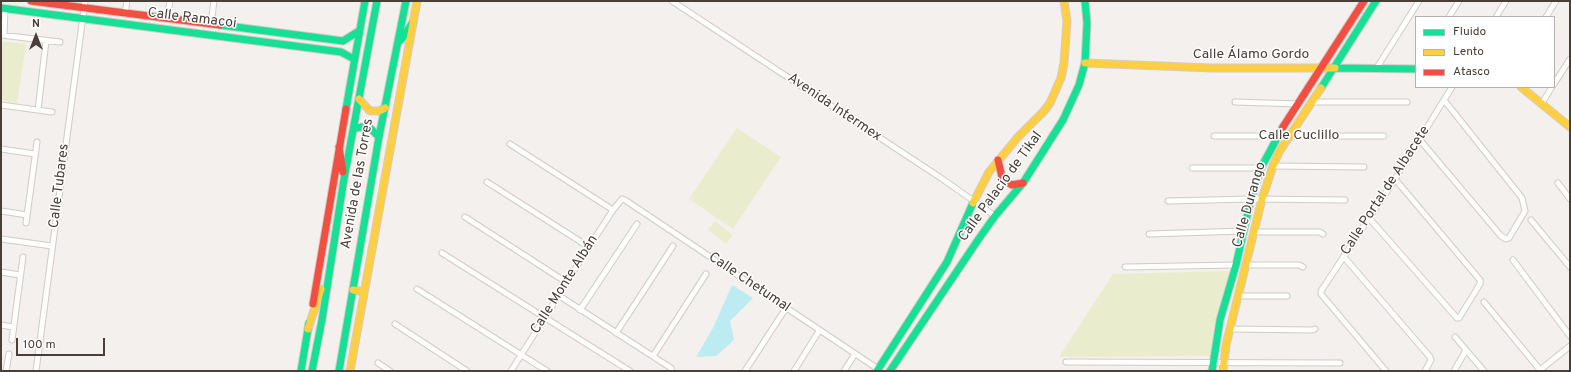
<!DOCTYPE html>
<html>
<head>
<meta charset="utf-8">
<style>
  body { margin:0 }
  #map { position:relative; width:1571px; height:372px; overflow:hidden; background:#f3f0ed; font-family:Overpass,sans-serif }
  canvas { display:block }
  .frame { position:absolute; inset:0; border:2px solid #4a3e38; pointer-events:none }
  .legend { position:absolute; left:1415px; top:16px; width:140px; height:72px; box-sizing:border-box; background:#fff; border:1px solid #b7b2af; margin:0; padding:5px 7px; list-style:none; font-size:12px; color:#4a3e38 }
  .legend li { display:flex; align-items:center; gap:8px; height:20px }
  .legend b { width:20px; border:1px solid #b7b2af }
  .north { position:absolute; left:16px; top:16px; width:40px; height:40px; -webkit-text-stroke:3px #fff; paint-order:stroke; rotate:0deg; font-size:11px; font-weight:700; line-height:16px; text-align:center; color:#4a3e38 }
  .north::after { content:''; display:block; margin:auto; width:14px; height:18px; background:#4a3e38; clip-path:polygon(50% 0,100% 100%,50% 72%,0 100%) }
  .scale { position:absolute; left:16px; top:338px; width:89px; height:18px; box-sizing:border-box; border:2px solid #4a3e38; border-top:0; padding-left:5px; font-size:12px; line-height:14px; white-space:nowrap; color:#4a3e38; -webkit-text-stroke:3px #fff; paint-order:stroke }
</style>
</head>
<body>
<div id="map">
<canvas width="1571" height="372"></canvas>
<div class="frame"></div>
<ul class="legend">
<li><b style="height:5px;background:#16e098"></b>Fluido</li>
<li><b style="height:5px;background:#ffcf43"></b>Lento</li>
<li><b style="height:5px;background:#f24e42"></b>Atasco</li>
</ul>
<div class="north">N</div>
<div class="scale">100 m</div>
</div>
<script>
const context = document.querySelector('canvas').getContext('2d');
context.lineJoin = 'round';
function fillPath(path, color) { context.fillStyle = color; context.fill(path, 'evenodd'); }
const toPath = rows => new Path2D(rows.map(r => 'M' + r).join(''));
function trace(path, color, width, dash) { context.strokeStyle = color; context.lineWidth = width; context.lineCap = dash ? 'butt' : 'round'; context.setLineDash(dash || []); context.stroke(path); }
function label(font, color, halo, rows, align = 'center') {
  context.font = font + ' Overpass,sans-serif'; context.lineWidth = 3; context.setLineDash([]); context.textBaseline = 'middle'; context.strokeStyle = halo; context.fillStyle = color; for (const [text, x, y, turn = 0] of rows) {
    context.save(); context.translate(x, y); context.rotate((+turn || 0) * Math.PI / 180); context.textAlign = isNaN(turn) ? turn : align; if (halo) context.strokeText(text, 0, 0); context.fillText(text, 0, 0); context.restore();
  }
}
fillPath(toPath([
  [1,41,26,44,17,103,1,100],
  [737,128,781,157,733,229,689,199],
  [715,221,733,235,726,244,708,230],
  [1228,271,1230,273,1209,356,1059,357,1113,274]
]), '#eaedcd');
fillPath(toPath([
  [732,285,753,298,730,321,734,340,716,356,696,357,713,328]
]), '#bcecf2');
const street = toPath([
  [672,1,941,178,995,216],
  [125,14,127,1],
  [1449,17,1459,1],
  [1496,17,1506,1],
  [1546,17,1556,1],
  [167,19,170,1],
  [211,24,214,1],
  [1,35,60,42],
  [4,35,5,9],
  [1376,69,1419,1],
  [1554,84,1570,59],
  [1235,102,1299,104],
  [1312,102,1407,102],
  [1542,103,1552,87],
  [1,105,52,112],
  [38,110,46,41],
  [1214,136,1384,136],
  [1420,140,1501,236,1506,239,1509,238,1525,211,1522,198,1444,100],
  [510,144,613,210],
  [1,149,35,154],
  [1273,166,1364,167],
  [1192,168,1261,168],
  [487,182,589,247],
  [1558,183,1570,199],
  [1168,201,1251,199,1345,200],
  [1,211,27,215],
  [465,217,566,282],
  [1369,218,1457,318,1459,318,1480,284,1480,280,1395,179],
  [1531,220,1570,267],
  [26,223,37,142],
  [1254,232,1320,232,1323,234],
  [1149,234,1244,231],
  [1,239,52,246],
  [442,253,630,371],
  [1344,257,1430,357,1431,360,1425,371],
  [1513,260,1570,336],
  [1247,265,1299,265,1303,267],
  [1125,267,1236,265],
  [1,272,20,275],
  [417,289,547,371],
  [558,295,671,368,672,371],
  [1239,296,1287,296],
  [1484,302,1541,371],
  [580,310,637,224],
  [395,324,467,371],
  [1,325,13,327],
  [1231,329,1312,330,1315,329],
  [616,333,673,246],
  [1455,337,1484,371],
  [12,340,23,257],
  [653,356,706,274],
  [1066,362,1340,363],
  [378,363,390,371],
  [1540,370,1570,346],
  [6,371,9,354],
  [36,371,85,1],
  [511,371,589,247,613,210,622,199,625,200,878,369],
  [745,371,786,308],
  [794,371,819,331],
  [844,371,855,354],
  [1386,371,1321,294,1321,291,1395,179,1452,87],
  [1454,371,1466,350]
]);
const fast = toPath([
  [1,8,341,52,354,59],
  [220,25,343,41,359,31],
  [401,40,413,22],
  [1335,68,1416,69],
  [1321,88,1376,1],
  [346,109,365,1],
  [354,129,361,127,370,128,379,137],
  [301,371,309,323],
  [312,371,322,320,344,179,377,1],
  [339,371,379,137,406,1],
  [877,371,947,262,973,203],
  [890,371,978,240,995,216,1023,183,1063,120,1079,85,1085,63,1087,23,1085,1],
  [1212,371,1220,320,1236,265,1251,199,1261,168,1283,127]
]);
const slow = toPath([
  [1085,63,1212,68,1335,68],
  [1521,87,1570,127],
  [359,99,370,111,379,111,385,108],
  [973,203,989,172,1018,137,1044,111,1050,103,1061,78,1064,63,1067,21,1064,1],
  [353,290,364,292],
  [308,329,321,289],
  [350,371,417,1],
  [1223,371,1226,345,1262,199,1273,166,1279,152,1321,88]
]);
const jam = toPath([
  [31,1,220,25],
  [1283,127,1364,1],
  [339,147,343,172],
  [998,160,1002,177,1007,182,1012,185,1023,183],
  [313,304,346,109]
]);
trace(street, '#d0ccc9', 7);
trace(fast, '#d4ccc5', 9);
trace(slow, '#d4ccc5', 9);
trace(jam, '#d4ccc5', 9);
trace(street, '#fdfdfc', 5);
trace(fast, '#16e098', 7);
trace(slow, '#ffcf43', 7);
trace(jam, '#f24e42', 7);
label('14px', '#4a3e38', '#fff', [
  ["Calle Ramacoi",192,19,7],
  ["Calle Álamo Gordo",1251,55],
  ["Avenida Intermex",834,108,34],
  ["Calle Cuclillo",1299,136],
  ["Avenida de las Torres",358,184,-80],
  ["Calle Tubares",60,186,-83],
  ["Calle Palacio de Tikal",1001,187,-54],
  ["Calle Portal de Albacete",1386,191,-57],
  ["Calle Durango",1250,205,-74],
  ["Calle Chetumal",749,283,34],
  ["Calle Monte Albán",565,285,-58]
]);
</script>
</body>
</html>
